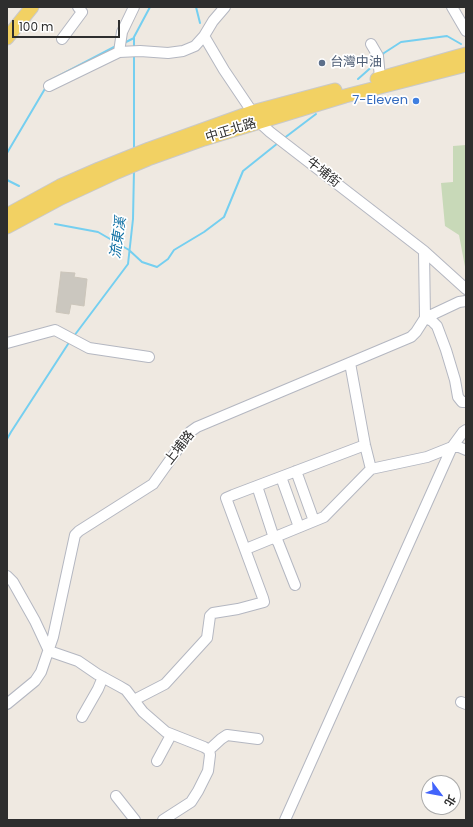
<!DOCTYPE html>
<html>
<head>
<meta charset="utf-8">
<style>
  body { margin:0 }
  #map { position:relative; width:473px; height:827px; overflow:hidden; background:#efe9e1; font-family:Poppins,"Noto Sans TC",sans-serif }
  canvas { display:block }
  .frame { position:absolute; inset:0; border:8px solid #2e2e2e; pointer-events:none }
  .north { position:absolute; left:421px; top:775px; width:40px; height:40px; box-sizing:border-box; background:#fff; border:1px solid #ababab; border-radius:50%; rotate:122deg; font-size:11px; font-weight:700; line-height:16px; text-align:center; color:#2e2e2e }
  .north::after { content:''; display:block; margin:auto; width:14px; height:18px; background:#4264fb; clip-path:polygon(50% 0,100% 100%,50% 72%,0 100%) }
  .scale { position:absolute; left:12px; top:20px; width:108px; height:18px; box-sizing:border-box; border:2px solid #2e2e2e; border-top:0; padding-left:5px; font-size:12px; line-height:14px; white-space:nowrap; color:#2e2e2e; -webkit-text-stroke:3px #fff; paint-order:stroke }
</style>
</head>
<body>
<div id="map">
<canvas width="473" height="827"></canvas>
<div class="frame"></div>
<div class="north">北</div>
<div class="scale">100 m</div>
</div>
<script>
const context = document.querySelector('canvas').getContext('2d');
context.lineJoin = 'round';
function fillPath(path, color) { context.fillStyle = color; context.fill(path, 'evenodd'); }
const toPath = rows => new Path2D(rows.map(r => 'M' + r).join(''));
function trace(path, color, width, dash) { context.strokeStyle = color; context.lineWidth = width; context.lineCap = dash ? 'butt' : 'round'; context.setLineDash(dash || []); context.stroke(path); }
function label(font, color, halo, rows, align = 'center') {
  context.font = font + ' Poppins,"Noto Sans TC",sans-serif'; context.lineWidth = 3.5; context.setLineDash([]); context.textBaseline = 'middle'; context.strokeStyle = halo; context.fillStyle = color; for (const [text, x, y, turn = 0] of rows) {
    context.save(); context.translate(x, y); context.rotate((+turn || 0) * Math.PI / 180); context.textAlign = isNaN(turn) ? turn : align; if (halo) context.strokeText(text, 0, 0); context.fillText(text, 0, 0); context.restore();
  }
}
fillPath(toPath([
  [466,145,466,272,459,235,445,226,441,183,453,182,453,146]
]), '#c8d9b8');
trace(toPath([
  [196,7,200,23],
  [124,43,134,38],
  [134,48,134,37,150,7],
  [381,56,384,53,401,42,447,36,461,44],
  [358,79,375,64],
  [49,81,116,46],
  [283,139,316,114],
  [134,150,134,54],
  [7,153,46,87],
  [7,180,19,186],
  [55,224,98,232,129,250,142,262,157,267,168,259,174,250,204,232,224,217,243,171,278,143],
  [74,336,128,264,133,219,134,170],
  [7,439,11,432,70,341]
]), '#75cff0', 2);
const building = toPath([
  [61,272,75,273,74,277,87,279,84,306,71,304,69,314,56,312,61,272]
]);
fillPath(building, '#cbc7bf');
trace(building, '#cbc5ba', 1);
const minor = toPath([
  [452,7,466,31],
  [204,36,224,70,259,122,270,132,424,251,466,289],
  [62,39,82,12,78,7],
  [371,44,378,56,380,78],
  [119,52,122,32,134,7],
  [49,86,119,52,140,51,168,53,183,51,195,46,204,36,213,21,225,7],
  [424,251,425,318,432,321,437,326,446,350,455,380,458,397,462,402,466,402],
  [7,343,55,330,89,348,149,357],
  [350,363,365,445,371,469],
  [296,471,314,521],
  [281,477,299,527],
  [257,486,274,538,278,542,295,585],
  [246,549,324,517,371,469,427,457,452,447,459,447,466,450],
  [7,576,13,582,35,621,49,651,78,661,97,674,119,686,126,690,143,712,166,732,204,747,209,750,210,755,208,771,198,791,191,802,163,820],
  [134,700,165,684,207,638,210,616,213,613,238,609,264,602,263,598,226,498,233,495,365,445],
  [461,702,466,704],
  [7,704,35,681,41,672,53,637,75,535,79,531,153,484,190,432,197,427,411,337,416,332,425,318,459,302,466,301],
  [82,717,98,689,103,677],
  [209,750,221,739,227,735,258,739],
  [157,761,171,735],
  [116,796,135,820],
  [285,820,452,447,463,432,466,430]
]);
const major = toPath([
  [7,38,32,7],
  [377,79,466,54],
  [7,215,60,186,99,169,149,149,252,112,335,90],
  [7,227,61,198,117,172,148,159,204,139,345,96,466,65]
]);
trace(minor, '#b4b7c1', 12);
trace(major, '#c9c9c9', 15);
trace(minor, '#fff', 10);
trace(major, '#f2d163', 13);
for (const [x, y, r, color] of [
  [322,63,4,"#5c6f8a"],
  [416,101,4,"#3f7fe0"]
]) { const dot = new Path2D(); dot.arc(x, y, r, 0, 2 * Math.PI); context.fillStyle = color; context.fill(dot); trace(dot, '#fff', 1.5); }
label('13px', '#4e5e75', '#fff', [
  ["台灣中油",330,63]
], 'left');
label('13px', '#366cbe', '#fff', [
  ["7-Eleven",408,101]
], 'right');
label('13px', '#2e2e2e', '#fff', [
  ["中正北路",231,131,-17],
  ["牛埔街",323,173,38],
  ["上埔路",180,448,-52]
]);
label('italic 14px', '#0d6fa3', '#fff', [
  ["流東溪",119,238,-82]
]);
</script>
</body>
</html>
